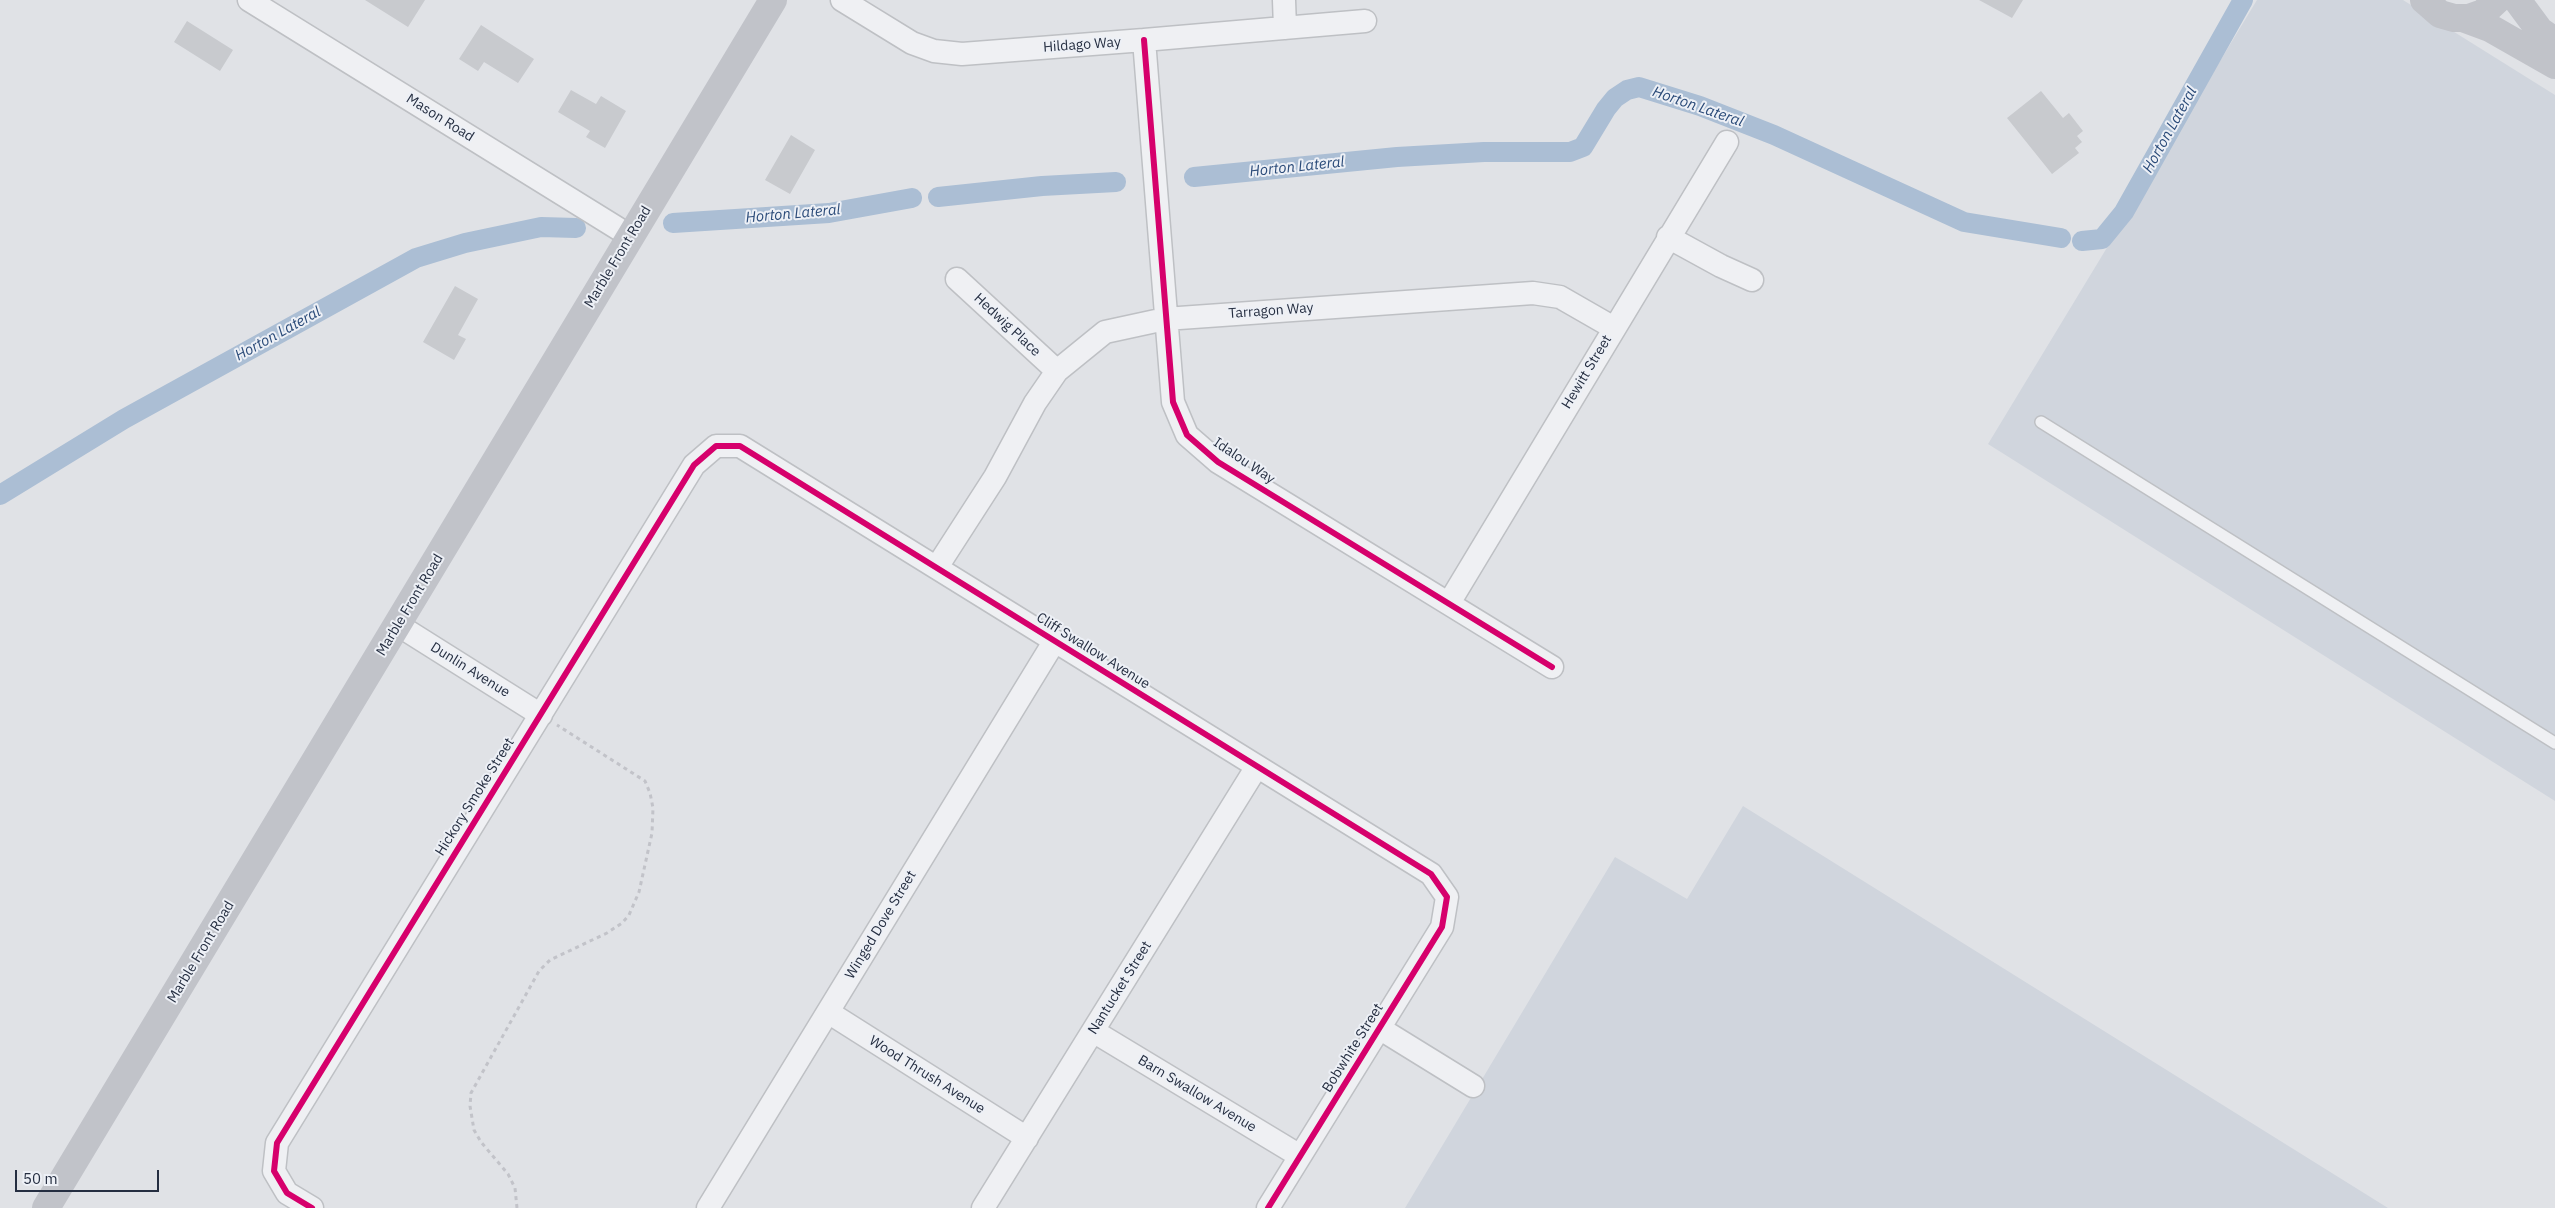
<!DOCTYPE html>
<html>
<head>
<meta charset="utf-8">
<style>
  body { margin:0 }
  #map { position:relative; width:2555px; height:1208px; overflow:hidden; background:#e0e2e6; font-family:"IBM Plex Sans",sans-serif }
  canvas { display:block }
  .scale { position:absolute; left:15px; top:1170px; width:144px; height:22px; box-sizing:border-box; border:2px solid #252e41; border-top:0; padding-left:6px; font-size:15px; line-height:18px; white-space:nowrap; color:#252e41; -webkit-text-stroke:4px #edf0f6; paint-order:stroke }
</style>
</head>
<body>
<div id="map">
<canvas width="2555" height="1208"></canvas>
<div class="scale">50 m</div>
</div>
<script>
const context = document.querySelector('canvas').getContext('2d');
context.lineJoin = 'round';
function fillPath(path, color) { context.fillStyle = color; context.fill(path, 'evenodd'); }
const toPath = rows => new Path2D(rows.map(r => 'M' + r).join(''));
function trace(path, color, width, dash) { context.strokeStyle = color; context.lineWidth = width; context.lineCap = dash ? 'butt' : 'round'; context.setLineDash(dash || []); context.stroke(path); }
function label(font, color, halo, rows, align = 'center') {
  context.font = font + ' "IBM Plex Sans",sans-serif'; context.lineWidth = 4; context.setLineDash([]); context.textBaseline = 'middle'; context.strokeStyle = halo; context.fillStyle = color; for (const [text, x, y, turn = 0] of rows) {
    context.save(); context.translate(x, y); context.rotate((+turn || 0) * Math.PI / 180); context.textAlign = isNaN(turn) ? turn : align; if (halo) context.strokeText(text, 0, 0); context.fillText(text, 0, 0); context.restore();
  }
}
fillPath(toPath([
  [2257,0,2403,0,2555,95,2555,801,1988,444],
  [1743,806,2388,1208,1405,1208,1615,857,1687,899]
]), '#d0d5dd');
trace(toPath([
  [1194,177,1397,157,1484,152,1570,152,1583,147,1606,109,1615,98,1627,90,1639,87,1700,106,1774,135,1964,222,2061,238],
  [938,197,1042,186,1116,182],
  [673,223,829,213,912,198],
  [2082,241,2102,239,2124,212,2243,0],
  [0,495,124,419,416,258,465,243,541,227,576,228]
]), '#abbed4', 20);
fillPath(toPath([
  [365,0,425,0,408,27],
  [1979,0,2023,0,2012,18],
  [187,21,233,50,220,71,174,42],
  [481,25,534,59,518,83,484,62,478,71,459,59],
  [571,90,596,104,601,96,626,111,605,148,586,137,590,131,558,112],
  [2041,91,2063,118,2069,113,2083,131,2077,136,2082,142,2075,148,2079,153,2052,174,2007,118],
  [791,135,815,150,790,194,765,180],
  [455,286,478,299,458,335,466,339,454,360,423,342]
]), '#c8cace');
const lane = toPath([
  [2041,422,2555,743]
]);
const street = toPath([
  [249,0,630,236],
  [842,0,912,43,934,51,962,54,1144,40,1365,21],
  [1284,0,1285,28],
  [1144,40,1173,402,1187,435,1218,462,1552,667],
  [1668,237,1721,266,1752,280],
  [957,279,1057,371],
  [937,567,995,477,1035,403,1057,371,1105,332,1165,319,1533,293,1560,297,1614,328],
  [1449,603,1727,142],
  [398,625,541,715],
  [828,1012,1027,1138],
  [1379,1028,1473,1086],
  [1093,1031,1300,1156],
  [312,1208,287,1193,274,1171,277,1143,694,465,716,446,740,446,1431,874,1447,897,1442,927,1268,1208],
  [708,1208,1054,642],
  [983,1208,1256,768]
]);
trace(lane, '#bec0c4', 14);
trace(street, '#bec0c4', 25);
trace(toPath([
  [517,1208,515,1188,508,1174,481,1142,474,1130,470,1106,471,1093,539,971,550,960,607,933,622,923,629,915,639,892,652,833,653,808,650,793,645,781,557,725]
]), '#c2c3c9', 3, [4, 4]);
trace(lane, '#eff0f3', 11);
trace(street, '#eff0f3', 22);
trace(toPath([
  [2424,0,2440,14,2454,18,2469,18,2483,13,2497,0],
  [2517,0,2540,31,2555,41],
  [2463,18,2490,28,2555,65],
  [46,1208,773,0]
]), '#c1c3c9', 28);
trace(toPath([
  [1144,40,1173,402,1187,435,1218,462,1552,667],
  [312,1208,287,1193,274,1171,277,1143,694,465,716,446,740,446,1431,874,1447,897,1442,927,1268,1208]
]), '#d6006c', 6);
label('14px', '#252e41', '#edf0f6', [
  ["Hildago Way",1082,45,-4],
  ["Mason Road",440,118,32],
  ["Marble Front Road",618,257,-59],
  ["Tarragon Way",1271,311,-4],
  ["Hedwig Place",1007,325,43],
  ["Hewitt Street",1587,372,-59],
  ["Idalou Way",1244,461,34],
  ["Marble Front Road",410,605,-59],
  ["Cliff Swallow Avenue",1093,651,32],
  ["Dunlin Avenue",470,670,32],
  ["Hickory Smoke Street",475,797,-58],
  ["Winged Dove Street",881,925,-59],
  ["Marble Front Road",201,952,-59],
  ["Nantucket Street",1120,988,-58],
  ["Bobwhite Street",1353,1048,-58],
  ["Wood Thrush Avenue",927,1075,32],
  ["Barn Swallow Avenue",1197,1094,31]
]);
label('italic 15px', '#2b4b79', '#edf0f6', [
  ["Horton Lateral",1698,107,19],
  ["Horton Lateral",2170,130,-61],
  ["Horton Lateral",1297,167,-6],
  ["Horton Lateral",793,214,-5],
  ["Horton Lateral",278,334,-29]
]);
</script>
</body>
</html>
